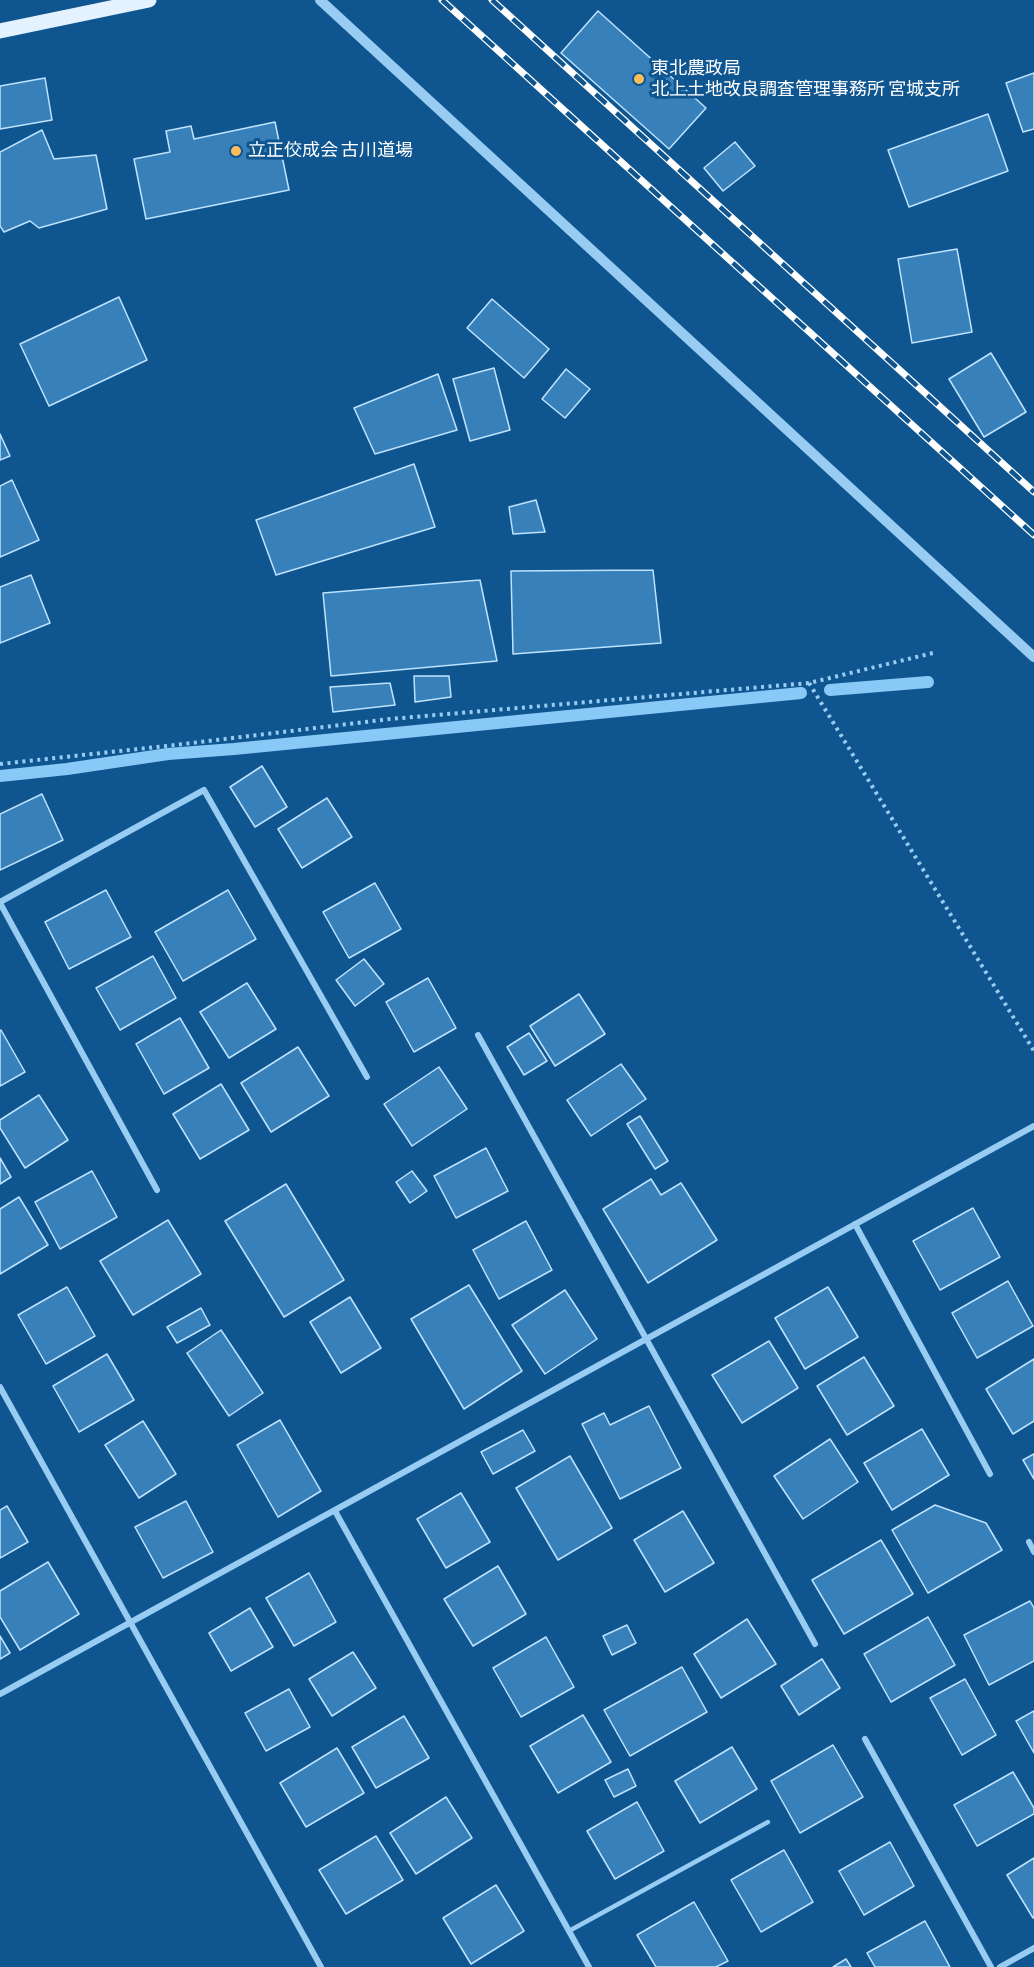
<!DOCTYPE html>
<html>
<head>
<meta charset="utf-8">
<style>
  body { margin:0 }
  canvas { display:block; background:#0f5690 }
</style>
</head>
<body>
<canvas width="1034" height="1967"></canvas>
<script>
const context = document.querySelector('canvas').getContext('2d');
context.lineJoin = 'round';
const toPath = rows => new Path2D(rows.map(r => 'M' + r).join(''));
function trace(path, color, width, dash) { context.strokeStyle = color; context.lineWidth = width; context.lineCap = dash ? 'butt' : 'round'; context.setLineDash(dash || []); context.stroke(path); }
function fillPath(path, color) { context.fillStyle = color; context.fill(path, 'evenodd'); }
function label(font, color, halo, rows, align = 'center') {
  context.font = font + ' "Alegreya Sans","Noto Sans JP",sans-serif'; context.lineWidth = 6; context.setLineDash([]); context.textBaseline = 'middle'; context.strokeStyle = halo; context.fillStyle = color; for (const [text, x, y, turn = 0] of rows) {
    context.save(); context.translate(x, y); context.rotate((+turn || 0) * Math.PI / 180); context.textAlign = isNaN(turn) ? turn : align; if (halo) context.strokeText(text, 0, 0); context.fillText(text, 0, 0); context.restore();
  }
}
trace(toPath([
  [830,690,928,682],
  [0,776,67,769,168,754,234,749,801,693]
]), '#89c9f7', 12);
const building = toPath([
  [598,11,706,108,669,149,561,53,598,11],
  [1034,73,1034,129,1023,132,1006,83,1034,73],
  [45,78,52,120,0,129,0,86,45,78],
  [988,114,1008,171,909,207,888,150,988,114],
  [275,122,289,190,146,219,134,159,170,152,166,131,191,126,194,139,275,122],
  [42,130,54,159,96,155,107,209,39,228,30,221,4,232,0,226,0,152,42,130],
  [735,142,755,166,723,191,704,168,735,142],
  [957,249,972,332,912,343,898,259,957,249],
  [119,297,147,360,49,406,20,344,119,297],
  [492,299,549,349,524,378,467,328,492,299],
  [991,353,1026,412,984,437,949,379,991,353],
  [494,368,510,430,470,441,453,379,494,368],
  [566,369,590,389,565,418,542,399,566,369],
  [438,374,457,430,375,454,354,408,438,374],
  [0,434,10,456,0,460,0,434],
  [414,464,435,527,276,575,256,520,414,464],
  [12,480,39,540,0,557,0,486,12,480],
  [536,500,545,532,513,534,509,507,536,500],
  [653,570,661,643,513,654,511,571,653,570],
  [31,575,50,623,0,643,0,587,31,575],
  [480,580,497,661,331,676,323,593,480,580],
  [414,676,449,676,451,697,415,702,414,676],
  [390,683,395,705,333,712,330,687,390,683],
  [262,766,287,807,255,827,230,787,262,766],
  [42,794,63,840,0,870,0,814,42,794],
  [327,798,352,837,302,868,278,829,327,798],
  [375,883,401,929,349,958,323,912,375,883],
  [106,890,131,937,69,969,45,922,106,890],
  [228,890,256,939,183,981,155,932,228,890],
  [153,956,176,998,120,1030,96,988,153,956],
  [364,959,384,984,355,1006,336,980,364,959],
  [428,978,456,1028,414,1052,386,1002,428,978],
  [247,983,276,1029,229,1058,200,1012,247,983],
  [579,994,605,1034,555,1066,530,1026,579,994],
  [180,1018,209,1068,164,1094,136,1044,180,1018],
  [1,1030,25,1072,0,1086,0,1031,1,1030],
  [529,1033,547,1061,524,1075,507,1047,529,1033],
  [298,1047,329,1096,271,1132,241,1083,298,1047],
  [621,1064,646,1099,591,1136,567,1100,621,1064],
  [439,1067,467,1109,412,1146,384,1104,439,1067],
  [221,1084,249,1130,200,1159,173,1114,221,1084],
  [39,1095,68,1140,25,1168,0,1128,0,1120,39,1095],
  [640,1116,668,1161,655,1169,627,1124,640,1116],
  [486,1148,508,1191,456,1218,434,1176,486,1148],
  [0,1158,11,1177,0,1184,0,1158],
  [92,1171,117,1217,60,1249,35,1202,92,1171],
  [412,1171,427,1191,410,1203,396,1182,412,1171],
  [651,1179,661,1195,681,1183,717,1240,648,1283,603,1209,651,1179],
  [286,1184,344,1280,284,1317,225,1221,286,1184],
  [19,1197,48,1245,0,1274,0,1209,19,1197],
  [973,1208,1000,1257,940,1290,913,1241,973,1208],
  [168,1220,201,1274,133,1315,100,1261,168,1220],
  [526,1221,552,1270,499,1299,473,1250,526,1221],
  [1008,1281,1033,1326,977,1358,952,1313,1008,1281],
  [469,1285,522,1371,464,1409,411,1319,469,1285],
  [67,1287,95,1336,46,1364,18,1315,67,1287],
  [828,1287,858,1337,805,1369,775,1318,828,1287],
  [565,1290,597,1339,545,1374,512,1325,565,1290],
  [350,1297,381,1348,341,1373,310,1322,350,1297],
  [201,1308,210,1325,177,1343,167,1327,201,1308],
  [221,1330,263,1393,229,1416,187,1353,221,1330],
  [769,1341,798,1388,742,1423,712,1375,769,1341],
  [107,1354,134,1400,79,1432,53,1386,107,1354],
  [864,1357,894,1406,847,1435,817,1386,864,1357],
  [1034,1359,1034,1421,1013,1434,986,1389,1034,1359],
  [649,1406,681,1468,620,1499,582,1424,604,1413,610,1425,649,1406],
  [280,1420,321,1491,278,1517,237,1445,280,1420],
  [143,1421,176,1474,139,1498,105,1445,143,1421],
  [922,1429,949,1475,892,1510,864,1463,922,1429],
  [523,1430,535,1451,493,1474,481,1452,523,1430],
  [830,1439,858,1482,803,1519,774,1476,830,1439],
  [1034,1454,1034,1479,1023,1460,1034,1454],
  [570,1456,612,1528,558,1560,516,1488,570,1456],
  [461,1493,490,1542,446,1568,417,1519,461,1493],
  [186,1501,213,1552,163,1578,135,1527,186,1501],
  [935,1505,986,1523,1002,1550,928,1593,892,1530,935,1505],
  [7,1506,28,1542,0,1558,0,1510,7,1506],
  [683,1511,714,1563,665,1592,634,1540,683,1511],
  [881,1540,913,1594,844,1634,812,1580,881,1540],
  [48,1562,79,1614,20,1650,0,1617,0,1591,48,1562],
  [498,1566,526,1614,473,1646,444,1599,498,1566],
  [309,1573,336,1622,294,1646,266,1598,309,1573],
  [1030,1601,1034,1608,1034,1661,989,1685,964,1635,1030,1601],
  [250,1608,273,1647,231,1671,209,1633,250,1608],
  [928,1617,955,1665,891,1702,864,1654,928,1617],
  [747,1619,776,1664,721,1698,694,1654,747,1619],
  [627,1625,636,1643,612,1655,603,1636,627,1625],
  [0,1636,10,1653,0,1659,0,1636],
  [546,1637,574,1687,521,1717,493,1668,546,1637],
  [353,1652,376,1688,332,1716,309,1679,353,1652],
  [822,1659,840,1688,799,1715,781,1686,822,1659],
  [682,1667,707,1712,630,1756,604,1710,682,1667],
  [965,1679,996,1735,962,1755,930,1698,965,1679],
  [289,1689,310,1727,266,1751,245,1713,289,1689],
  [1034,1711,1034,1753,1016,1721,1034,1711],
  [583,1715,611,1762,558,1793,530,1746,583,1715],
  [404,1716,429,1758,376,1788,352,1747,404,1716],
  [833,1745,863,1797,800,1833,771,1781,833,1745],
  [732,1747,757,1789,700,1823,675,1781,732,1747],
  [337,1748,364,1793,306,1827,280,1783,337,1748],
  [628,1769,636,1786,614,1797,605,1780,628,1769],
  [1013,1772,1034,1808,1034,1814,977,1846,954,1805,1013,1772],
  [446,1797,472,1838,416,1874,390,1833,446,1797],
  [637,1802,664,1851,615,1879,587,1831,637,1802],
  [376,1836,403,1880,346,1914,319,1870,376,1836],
  [890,1842,914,1886,864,1915,839,1871,890,1842],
  [784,1850,813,1902,761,1932,731,1880,784,1850],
  [1034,1858,1034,1918,1033,1918,1007,1875,1034,1858],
  [496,1885,524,1931,471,1964,443,1918,496,1885],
  [694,1902,728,1961,716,1967,656,1967,637,1935,694,1902],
  [925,1921,950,1967,875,1967,867,1953,925,1921],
  [846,1959,851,1967,833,1967,846,1959]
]);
fillPath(building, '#3780b9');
trace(building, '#bfe3fe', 1.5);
trace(toPath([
  [809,683,1034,1051],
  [0,764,175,745,390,719,809,683,933,653]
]), '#98ccf3', 4, [3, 4.5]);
trace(toPath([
  [569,1931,768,1822]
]), '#98ccf3', 4.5);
trace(toPath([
  [0,902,204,790,367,1077],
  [0,903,157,1190],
  [478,1035,815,1644],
  [855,1224,990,1474],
  [0,1387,321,1967],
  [335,1511,589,1967],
  [1029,1542,1034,1552],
  [0,1694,1034,1126],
  [865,1739,991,1967],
  [1000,1967,1034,1948]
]), '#98ccf3', 6);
trace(toPath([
  [320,0,1034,657]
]), '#98ccf3', 10);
trace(toPath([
  [0,31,149,0]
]), '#e4f2ff', 15);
const rail = toPath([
  [442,0,1034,535],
  [492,0,1034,492]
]);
trace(rail, '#fff', 7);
trace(rail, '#0f5690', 4.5, [14]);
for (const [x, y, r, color] of [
  [639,79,6,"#ffbd5a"],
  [236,151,6,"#ffbd5a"]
]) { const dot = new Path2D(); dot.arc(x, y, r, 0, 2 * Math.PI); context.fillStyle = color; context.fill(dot); trace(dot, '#0f5690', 2); }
label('18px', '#fff', '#0f5690', [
  ["東北農政局",651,69],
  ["北上土地改良調査管理事務所 宮城支所",651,90],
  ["立正佼成会 古川道場",248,151]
], 'left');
</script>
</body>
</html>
